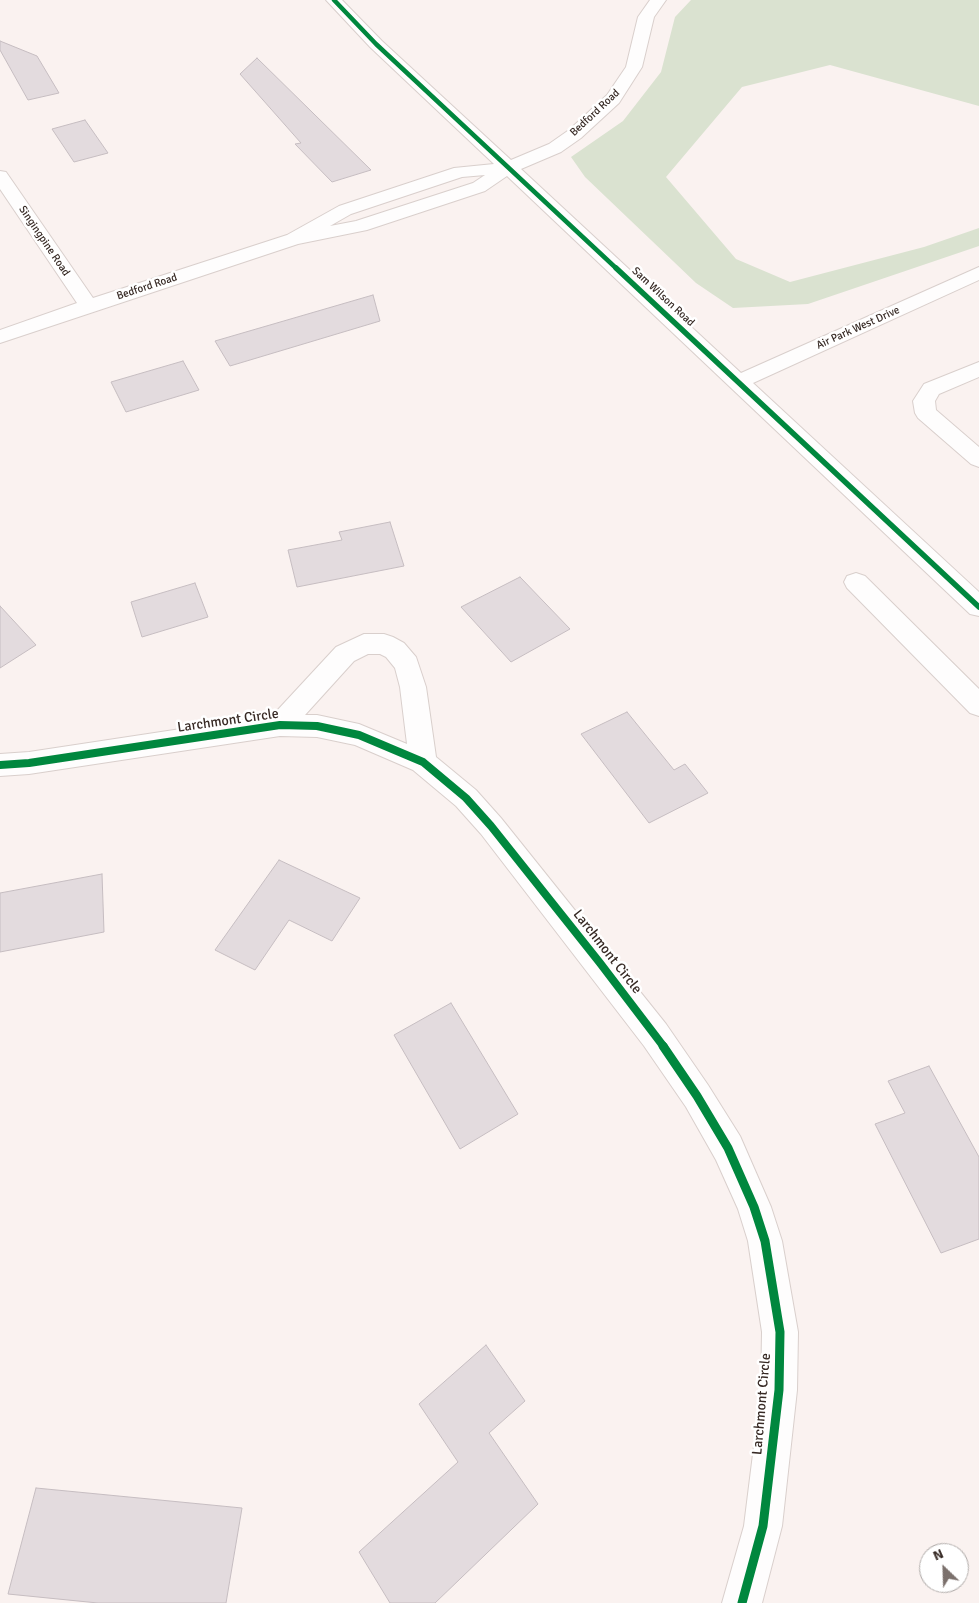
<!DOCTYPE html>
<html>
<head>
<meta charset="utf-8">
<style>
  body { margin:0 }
  #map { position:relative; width:979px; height:1603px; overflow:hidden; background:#faf2f0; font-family:Signika,sans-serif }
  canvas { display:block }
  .north { position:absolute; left:919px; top:1543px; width:50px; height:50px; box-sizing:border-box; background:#fff; border:1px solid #afaaa8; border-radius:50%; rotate:336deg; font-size:14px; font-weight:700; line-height:20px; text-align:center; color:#372a25 }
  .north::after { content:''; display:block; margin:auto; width:18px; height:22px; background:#7b706c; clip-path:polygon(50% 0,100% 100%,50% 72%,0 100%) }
</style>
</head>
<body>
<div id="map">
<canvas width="979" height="1603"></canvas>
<div class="north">N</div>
</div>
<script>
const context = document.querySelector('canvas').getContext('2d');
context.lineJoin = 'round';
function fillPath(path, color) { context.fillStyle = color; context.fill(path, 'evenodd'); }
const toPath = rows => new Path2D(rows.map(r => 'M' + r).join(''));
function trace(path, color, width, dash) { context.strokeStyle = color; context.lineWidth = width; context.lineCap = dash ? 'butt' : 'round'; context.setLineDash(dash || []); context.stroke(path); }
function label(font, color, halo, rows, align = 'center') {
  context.font = font + ' Signika,sans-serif'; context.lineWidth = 5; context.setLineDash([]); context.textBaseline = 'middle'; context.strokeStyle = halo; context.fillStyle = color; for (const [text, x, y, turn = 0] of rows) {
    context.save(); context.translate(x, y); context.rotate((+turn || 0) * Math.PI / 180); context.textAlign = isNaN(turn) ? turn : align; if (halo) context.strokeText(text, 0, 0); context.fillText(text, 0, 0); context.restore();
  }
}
fillPath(toPath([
  [691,0,979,0,979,106,830,65,742,87,666,177,736,259,790,282,924,247,979,228,979,246,808,304,733,308,696,283,585,177,571,157,623,121,661,72,675,17]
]), '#dae2d0');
const building = toPath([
  [0,41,37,56,59,93,28,100,0,50,0,41],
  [257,58,371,170,332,182,295,144,301,143,240,74,257,58],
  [85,120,108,153,74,162,52,129,85,120],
  [373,295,380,321,230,366,215,341,373,295],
  [183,361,199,390,126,412,111,382,183,361],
  [390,522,404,566,297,587,288,550,342,540,339,532,390,522],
  [520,577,570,629,511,662,461,607,520,577],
  [195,583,208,617,142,637,131,602,195,583],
  [0,606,36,645,0,668,0,606],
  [627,712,674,770,685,764,708,793,649,823,581,734,627,712],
  [279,860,360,898,332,941,289,920,255,970,215,950,279,860],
  [102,874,104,932,0,952,0,893,102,874],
  [451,1003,518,1114,460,1149,394,1035,451,1003],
  [929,1066,979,1157,979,1239,941,1253,875,1124,905,1113,888,1081,929,1066],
  [486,1345,525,1401,489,1433,538,1504,435,1603,390,1603,359,1552,458,1462,419,1404,486,1345],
  [36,1488,242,1508,226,1603,98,1603,8,1594,36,1488]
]);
fillPath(building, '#e3dbde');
trace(building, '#c6bdc1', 1);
const minor = toPath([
  [326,0,342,0,382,41,511,160,549,144,569,130,607,95,626,67,638,17,650,0,666,0,654,17,642,67,619,103,581,138,561,152,521,169,741,373,979,267,979,280,753,383,979,592,979,616,970,614,507,176,485,191,367,230,298,244,0,343,0,330,77,303,0,189,0,171,6,172,93,298,287,235,339,206,454,168,494,164,370,47,326,0],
  [485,175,473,183,356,221,330,226,351,214,462,177,485,175],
  [979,362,979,377,939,394,935,401,936,410,979,447,979,467,971,464,918,418,915,413,913,401,924,384,979,362],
  [856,573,865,576,979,689,979,716,970,713,847,588,844,582,847,576,856,573],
  [364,634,384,634,393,637,404,643,416,657,426,687,436,757,476,790,501,818,666,1024,708,1085,740,1136,771,1207,782,1241,798,1332,797,1390,782,1526,762,1603,722,1603,744,1526,761,1390,762,1332,748,1241,738,1209,716,1160,686,1107,644,1046,481,834,456,806,413,770,355,745,317,737,280,736,29,774,0,776,0,754,29,752,273,715,336,647,364,634],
  [368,654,380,654,386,657,395,668,400,687,407,744,359,724,317,715,305,715,354,661,368,654]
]);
trace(minor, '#d9cfcc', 2);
fillPath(minor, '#fefdfd');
trace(toPath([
  [334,0,376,44,617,269]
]), '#00873e', 4.5);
trace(toPath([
  [616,268,979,607]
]), '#00873e', 5.5);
trace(toPath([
  [0,765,29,763,280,725,317,726,359,735,423,762,466,798,491,826,600,963,664,1047]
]), '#00873e', 8);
trace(toPath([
  [663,1046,697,1096,728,1148,754,1207,765,1241,780,1332,779,1390,763,1526,742,1603]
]), '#00873e', 9);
label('11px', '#372a25', '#fff', [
  ["Bedford Road",595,113,-43],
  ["Singingpine Road",44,241,56],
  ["Bedford Road",147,287,-18],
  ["Sam Wilson Road",663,297,43],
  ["Air Park West Drive",858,328,-24]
]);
label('14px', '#372a25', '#fff', [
  ["Larchmont Circle",228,721,-8],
  ["Larchmont Circle",607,952,52],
  ["Larchmont Circle",762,1404,-85]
]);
</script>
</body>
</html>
